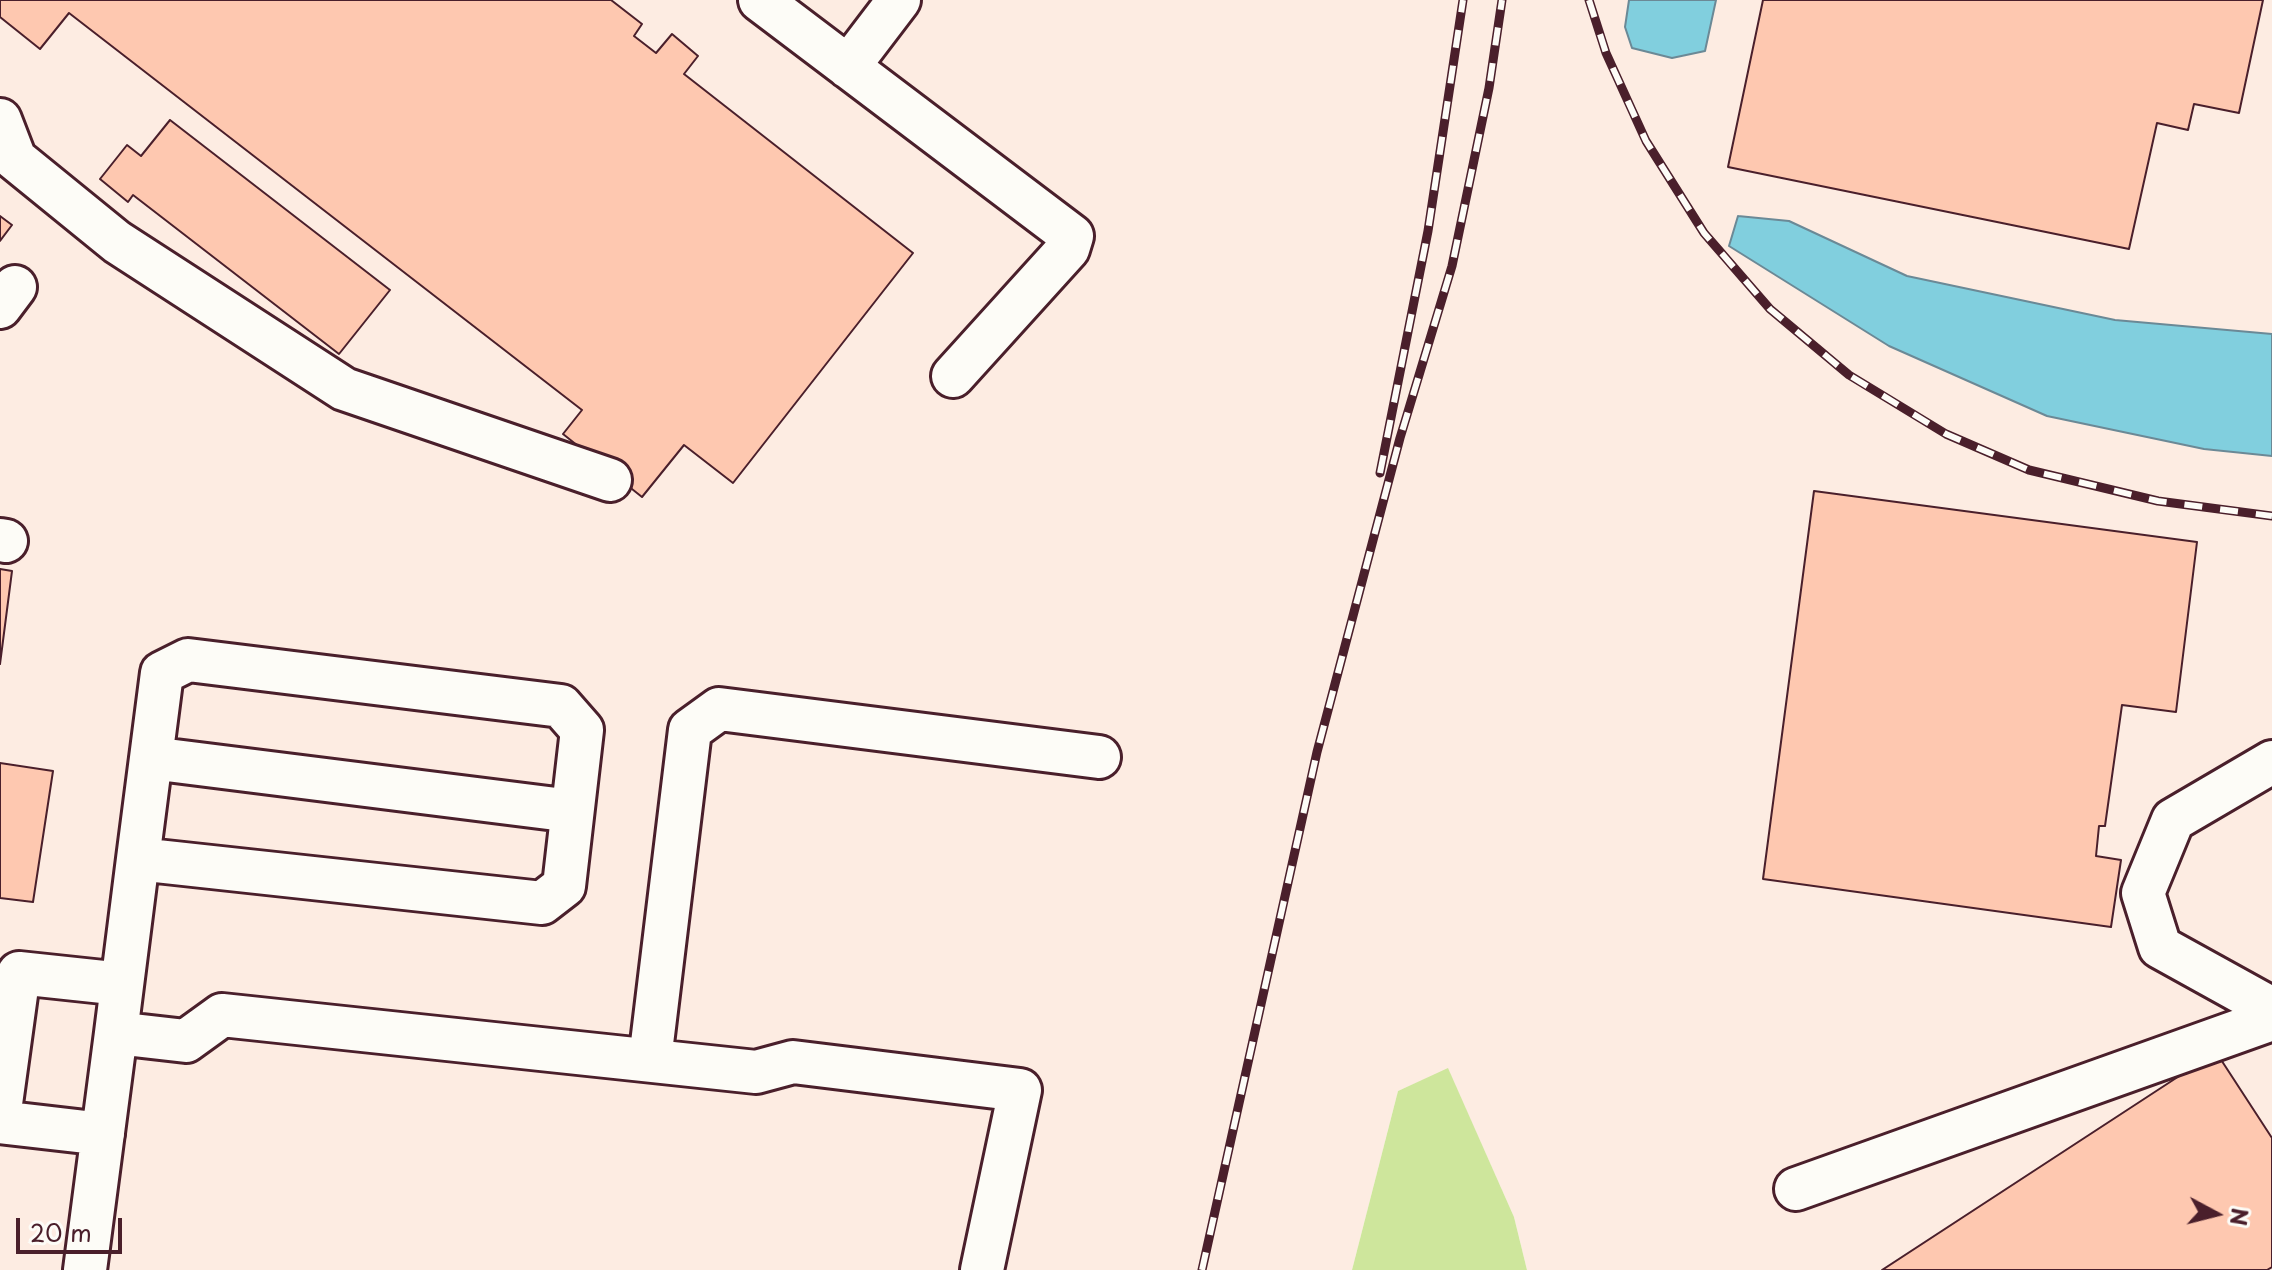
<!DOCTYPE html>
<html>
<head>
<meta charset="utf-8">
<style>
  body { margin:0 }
  #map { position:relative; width:2272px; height:1270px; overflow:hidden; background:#fdfcf7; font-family:"Playpen Sans",sans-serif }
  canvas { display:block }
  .north { position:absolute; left:2176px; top:1174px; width:80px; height:80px; -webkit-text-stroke:6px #fdfcf7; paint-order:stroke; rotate:97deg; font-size:22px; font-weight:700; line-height:32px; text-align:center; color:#4a1f2b }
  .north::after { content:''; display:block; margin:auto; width:28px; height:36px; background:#4a1f2b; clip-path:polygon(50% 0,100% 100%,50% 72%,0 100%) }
  .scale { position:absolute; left:16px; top:1218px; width:106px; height:36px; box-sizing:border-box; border:4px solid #4a1f2b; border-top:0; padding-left:10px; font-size:24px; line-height:28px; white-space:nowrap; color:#4a1f2b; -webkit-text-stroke:6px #fdfcf7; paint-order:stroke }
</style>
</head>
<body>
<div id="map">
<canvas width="2272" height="1270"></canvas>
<div class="north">N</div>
<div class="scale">20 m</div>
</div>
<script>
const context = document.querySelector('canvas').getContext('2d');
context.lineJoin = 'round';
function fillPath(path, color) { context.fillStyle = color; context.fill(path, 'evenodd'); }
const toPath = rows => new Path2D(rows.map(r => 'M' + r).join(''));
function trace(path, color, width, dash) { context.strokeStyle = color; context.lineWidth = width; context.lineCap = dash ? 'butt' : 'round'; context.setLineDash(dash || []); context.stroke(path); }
fillPath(toPath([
  [0,0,1629,0,1625,27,1705,51,1716,0,2272,0,2272,334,2115,320,1907,276,1789,221,1889,346,2047,416,2204,449,2272,456,2272,1270,1527,1270,1514,1217,1448,1069,1398,1091,1352,1270,0,1270]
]), '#fdece2');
fillPath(toPath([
  [1448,1068,1514,1217,1527,1270,1352,1270,1398,1091]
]), '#cee69c');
const water = toPath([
  [1629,0,1716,0,1705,51,1672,58,1632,48,1625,27,1629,0],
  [1738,216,1789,221,1907,276,2115,320,2272,334,2272,456,2204,449,2047,416,1889,346,1729,246,1738,216]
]);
fillPath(water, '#81cfde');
trace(water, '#6b8996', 2);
const building = toPath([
  [0,0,611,0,642,24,634,36,656,53,672,34,698,56,684,74,913,253,733,483,684,445,642,497,563,434,582,410,69,13,40,49,0,17,0,0],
  [1763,0,2263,0,2239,113,2194,104,2188,130,2157,123,2129,249,1728,167,1763,0],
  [170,120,390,290,339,354,133,195,128,202,100,179,127,145,141,156,170,120],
  [0,216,12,225,0,241,0,216],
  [1814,491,2197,542,2176,712,2122,705,2105,826,2099,826,2096,856,2121,860,2111,927,1763,879,1814,491],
  [0,569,12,571,0,664,0,569],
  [0,763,53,771,33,902,0,898,0,763],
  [2216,1052,2272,1138,2272,1267,2267,1270,1882,1270,2216,1052]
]);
fillPath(building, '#fec8b0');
trace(building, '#4a1f2b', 2);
const minor = toPath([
  [760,0,1072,236,1068,249,953,376],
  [848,67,899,0],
  [0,120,15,159,117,242,344,389,610,480],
  [0,307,15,287],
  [0,540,6,541],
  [151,758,572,811],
  [2272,762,2173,820,2143,893,2160,947,2272,1009],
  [116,1033,186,1041,222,1015,756,1072,793,1062,1020,1090,982,1270],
  [650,1060,690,730,719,709,1099,757],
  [0,1111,19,973,122,984],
  [0,1122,103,1134],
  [1796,1189,2272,1019],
  [85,1270,116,1033,138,859,162,673,188,660,561,706,582,730,564,886,542,903,138,859]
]);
trace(minor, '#4a1f2b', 48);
trace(minor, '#fdfcf7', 42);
const rail = toPath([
  [1589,0,1606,53,1646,141,1704,233,1770,309,1849,375,1946,434,2029,470,2158,501,2272,516],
  [1380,473,1428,231,1463,0],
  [1202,1270,1317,752,1400,438,1452,266,1489,88,1502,0]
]);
trace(rail, '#4a1f2b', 9);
trace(rail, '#fdfcf7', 6, [18]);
</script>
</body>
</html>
